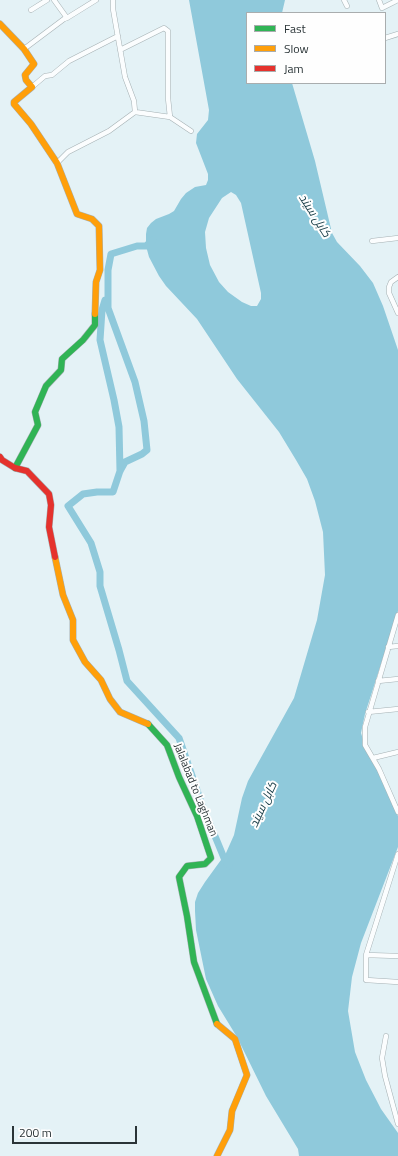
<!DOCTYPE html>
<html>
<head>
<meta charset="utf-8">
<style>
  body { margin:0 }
  #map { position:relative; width:398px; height:1156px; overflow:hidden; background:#e4f2f6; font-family:"Titillium Web",sans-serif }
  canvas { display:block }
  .legend { position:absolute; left:246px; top:12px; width:140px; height:72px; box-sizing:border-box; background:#fefefe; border:1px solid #a9adae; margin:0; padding:5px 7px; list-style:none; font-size:12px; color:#2a3437 }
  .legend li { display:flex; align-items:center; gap:8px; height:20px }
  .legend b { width:20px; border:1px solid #a9adae }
  .scale { position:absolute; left:12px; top:1126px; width:125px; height:18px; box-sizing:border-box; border:2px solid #2a3437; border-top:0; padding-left:5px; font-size:12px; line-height:14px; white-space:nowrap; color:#2a3437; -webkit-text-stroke:3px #fefefe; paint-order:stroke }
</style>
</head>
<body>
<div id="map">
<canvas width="398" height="1156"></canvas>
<ul class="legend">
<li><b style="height:5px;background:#30b455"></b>Fast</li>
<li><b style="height:5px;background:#ff9f0a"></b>Slow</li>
<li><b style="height:5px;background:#e5322d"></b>Jam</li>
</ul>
<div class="scale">200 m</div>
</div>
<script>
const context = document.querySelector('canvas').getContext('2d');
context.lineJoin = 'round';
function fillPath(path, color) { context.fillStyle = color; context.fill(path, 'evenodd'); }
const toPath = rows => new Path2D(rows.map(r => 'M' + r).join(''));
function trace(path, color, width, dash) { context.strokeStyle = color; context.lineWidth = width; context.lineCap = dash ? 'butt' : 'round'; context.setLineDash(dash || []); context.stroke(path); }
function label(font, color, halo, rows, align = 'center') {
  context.font = font + ' "Titillium Web",Cairo,sans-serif'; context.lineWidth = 4; context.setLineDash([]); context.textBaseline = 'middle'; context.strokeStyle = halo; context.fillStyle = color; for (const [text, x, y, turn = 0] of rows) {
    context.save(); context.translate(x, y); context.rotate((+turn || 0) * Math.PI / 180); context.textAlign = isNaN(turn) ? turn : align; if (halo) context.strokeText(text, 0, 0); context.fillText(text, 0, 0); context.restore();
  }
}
fillPath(toPath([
  [189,0,285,0,282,13,247,13,247,83,292,83,315,161,332,233,337,242,360,266,373,283,383,306,398,350,398,611,365,714,361,733,366,749,378,772,398,816,398,847,361,943,352,977,348,1011,355,1052,366,1080,381,1109,398,1133,398,1156,299,1156,298,1149,266,1096,237,1037,218,1006,206,979,196,930,195,911,195,902,198,893,205,882,226,853,234,835,242,798,248,781,294,698,317,620,325,575,323,532,315,501,307,479,296,460,279,432,237,379,197,319,166,286,159,276,149,257,146,246,146,234,147,228,151,223,156,219,169,214,174,211,181,199,186,193,195,187,206,185,208,180,208,174,196,143,197,134,208,120,209,110],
  [231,192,236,195,241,203,261,293,261,299,257,306,251,306,242,302,228,292,219,282,210,265,206,248,205,232,209,218,222,198]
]), '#8fc9db');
trace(toPath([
  [153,240,146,246,137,246,111,254,108,270,108,308,135,382,144,421,147,450,142,454,125,462,120,471,113,492,97,492,83,494,68,506,91,543,100,572,100,586,119,650,127,681,179,738,201,802,224,858,229,866],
  [105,300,102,310,100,340,114,400,119,427,120,471]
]), '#8fc9db', 7);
const street = toPath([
  [54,0,67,18],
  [344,0,347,6],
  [379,0,382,8,398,0],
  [31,10,47,0],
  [385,38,398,34],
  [24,49,64,19,67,18,96,0],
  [120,50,164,28,168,31,168,98,170,117],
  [32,87,45,76,52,75,69,61,118,36],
  [135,112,170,117,191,131],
  [57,163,68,152,109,131,135,112,134,101,125,77,113,9,113,0],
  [372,241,398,238],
  [398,277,391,282,389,287,389,293,398,313],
  [398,615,365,727,365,745,379,769,398,812],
  [388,647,398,646],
  [378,681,398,679],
  [368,712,398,709],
  [373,758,398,752],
  [398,854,366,955,366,980,398,982],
  [366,955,398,956],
  [386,1036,382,1058,385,1076,398,1124]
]);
const fast = toPath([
  [15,468,38,425,35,412,46,386,61,370,62,359,83,340,95,325,95,314],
  [148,724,167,745,179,777,197,816,211,858,205,864,187,866,179,877,187,916,194,962,217,1024]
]);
const slow = toPath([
  [0,24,24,49,34,64,25,75,26,80,32,87,14,102,14,104,31,124,57,163,77,214,92,219,99,226,100,270,96,282,95,314],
  [55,557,63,595,73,620,73,640,85,662,101,680,110,699,120,712,148,724],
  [217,1024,235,1039,247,1075,232,1111,230,1130,217,1156]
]);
const jam = toPath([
  [0,457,2,460,15,468,27,471,49,494,51,505,49,527,55,557]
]);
trace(street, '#a5b0b3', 5.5);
trace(fast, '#a5b0b3', 7);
trace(slow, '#a5b0b3', 7);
trace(jam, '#a5b0b3', 7);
trace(street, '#fbfdfe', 4.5);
trace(fast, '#30b455', 6);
trace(slow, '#ff9f0a', 6);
trace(jam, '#e5322d', 6);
label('11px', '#2a3437', '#fefefe', [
  ["Jalalabad to Laghman",195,790,68]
]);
label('italic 12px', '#163b45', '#fefefe', [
  ["کابل سيند",314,216,58],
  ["کابل سيند",264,805,-65]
]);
</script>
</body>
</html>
